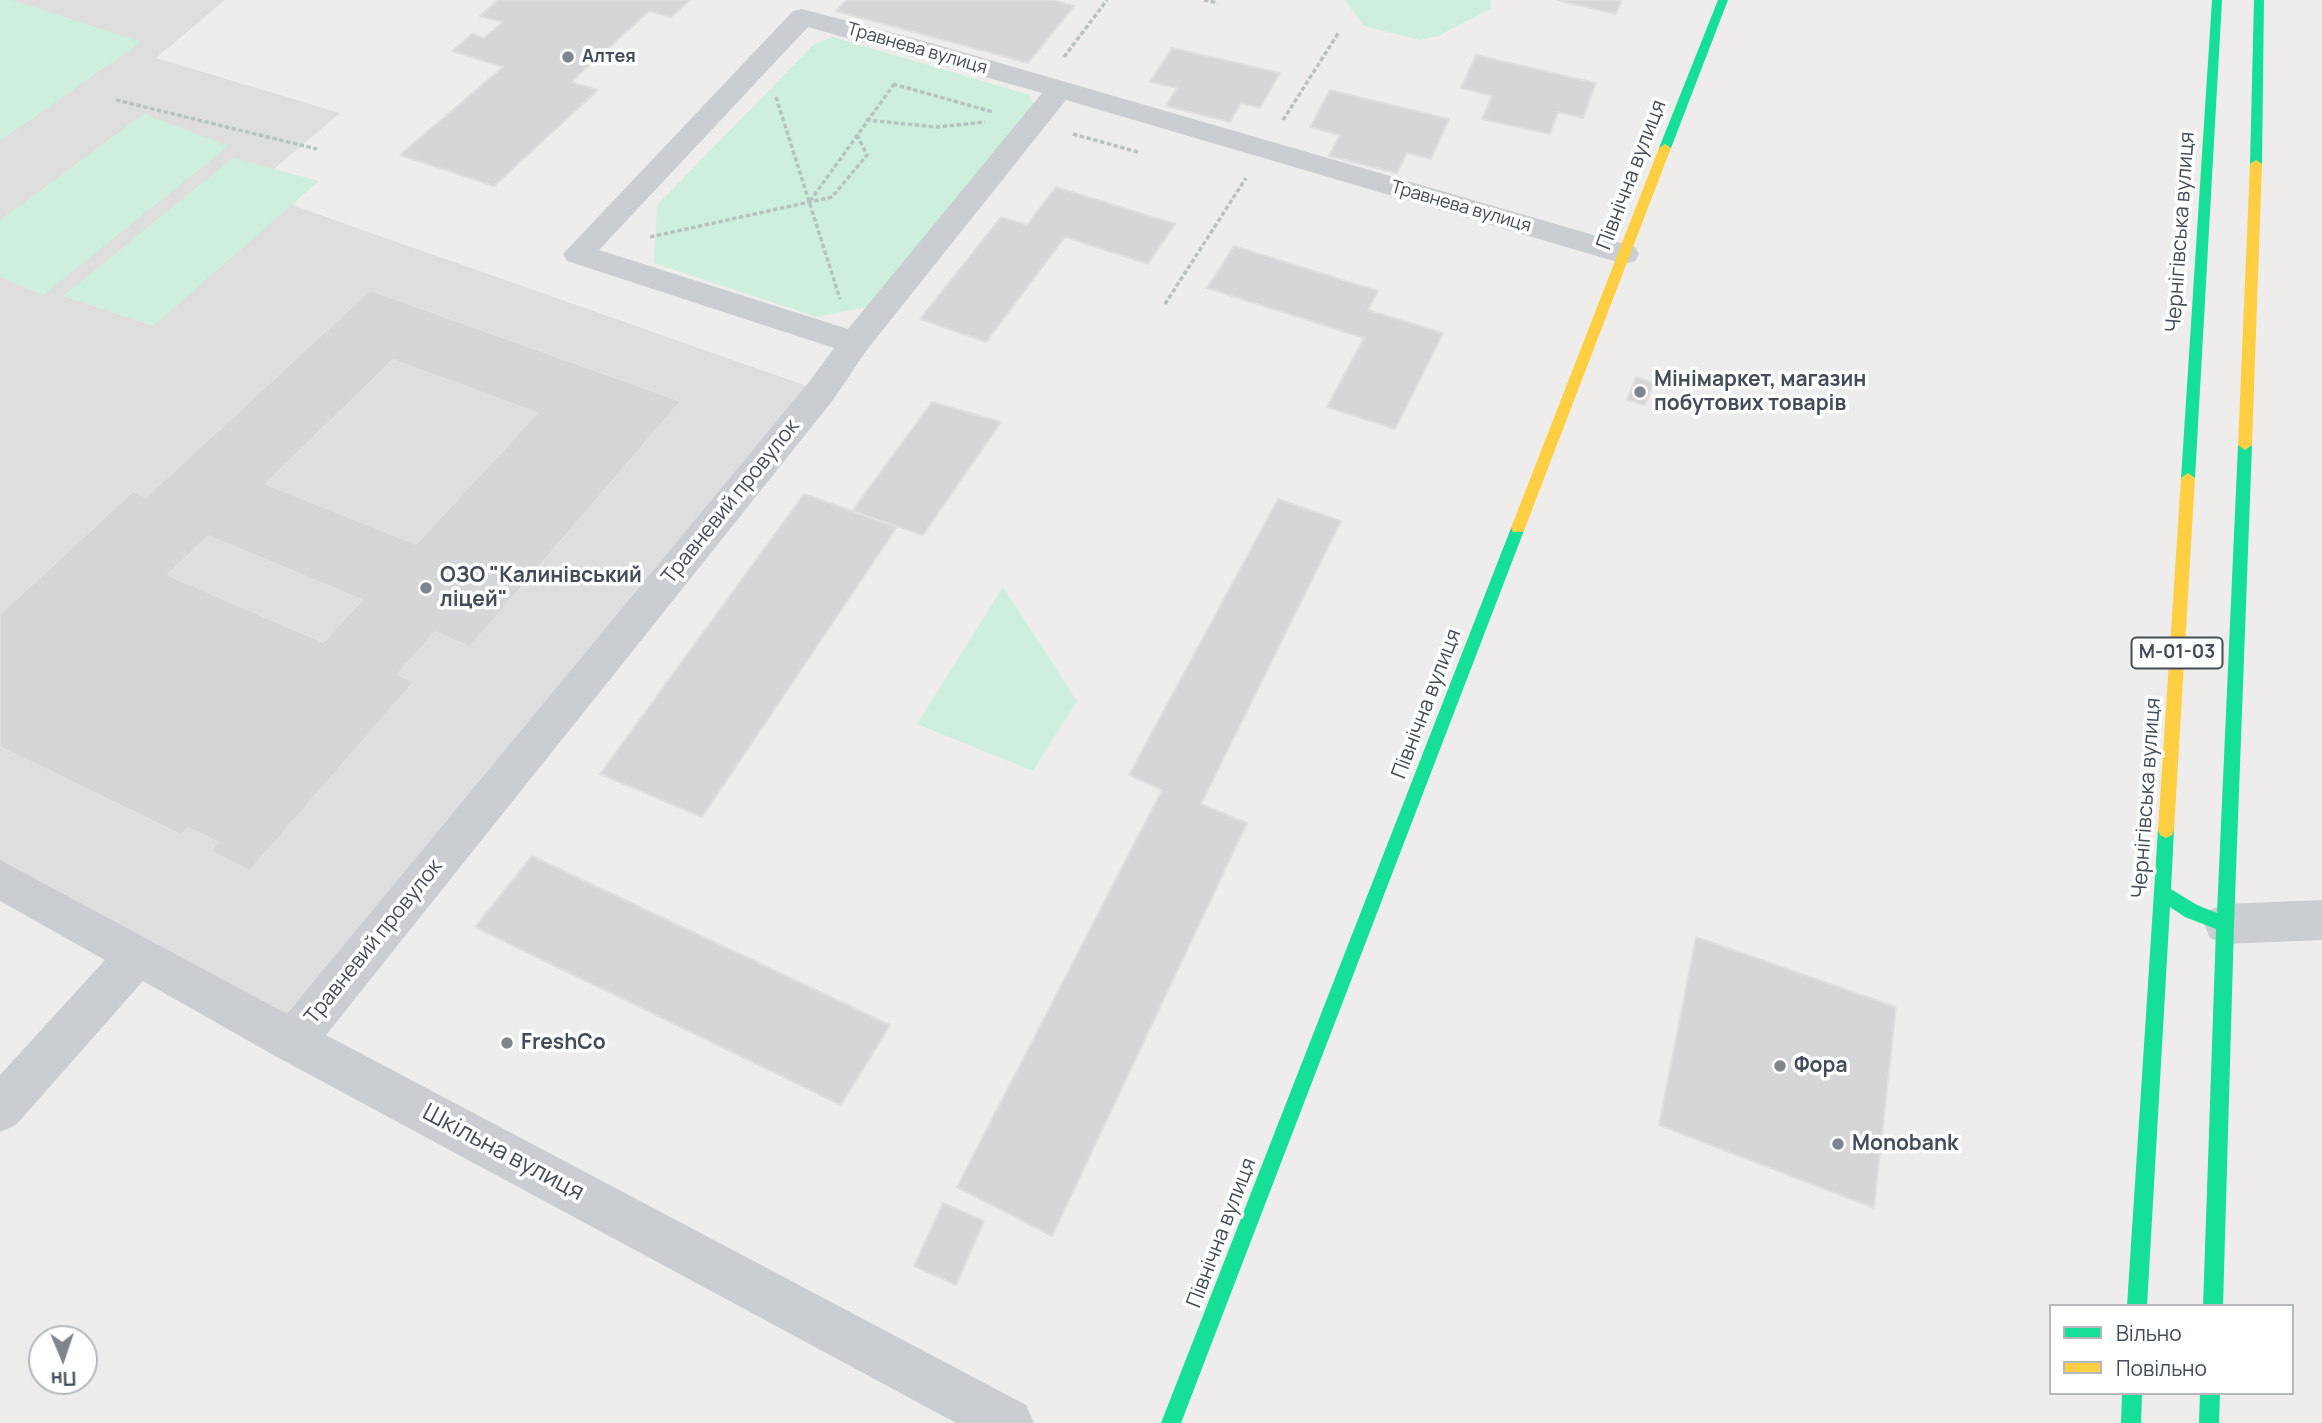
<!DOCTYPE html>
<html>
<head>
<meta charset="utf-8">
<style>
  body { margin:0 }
  #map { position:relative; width:2322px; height:1423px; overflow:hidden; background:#eeedec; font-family:Manrope,sans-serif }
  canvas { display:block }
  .legend { position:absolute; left:2049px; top:1304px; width:245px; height:91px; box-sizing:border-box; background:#fff; border:2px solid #b4b8bd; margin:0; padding:9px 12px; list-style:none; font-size:21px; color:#434d5a }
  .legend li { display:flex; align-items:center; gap:14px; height:35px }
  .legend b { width:35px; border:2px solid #b4b8bd }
  .north { position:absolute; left:28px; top:1325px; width:70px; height:70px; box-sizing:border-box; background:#fff; border:2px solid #b4b8bd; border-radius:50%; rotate:178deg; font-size:19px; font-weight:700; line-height:28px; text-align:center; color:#434d5a }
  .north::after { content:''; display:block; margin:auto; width:24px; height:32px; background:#7f858d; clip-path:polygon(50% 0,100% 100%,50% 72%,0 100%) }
</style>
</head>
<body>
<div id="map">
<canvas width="2322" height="1423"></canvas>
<ul class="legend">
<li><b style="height:9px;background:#16e098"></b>Вільно</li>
<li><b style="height:9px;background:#ffcf43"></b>Повільно</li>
</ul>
<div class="north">Пн</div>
</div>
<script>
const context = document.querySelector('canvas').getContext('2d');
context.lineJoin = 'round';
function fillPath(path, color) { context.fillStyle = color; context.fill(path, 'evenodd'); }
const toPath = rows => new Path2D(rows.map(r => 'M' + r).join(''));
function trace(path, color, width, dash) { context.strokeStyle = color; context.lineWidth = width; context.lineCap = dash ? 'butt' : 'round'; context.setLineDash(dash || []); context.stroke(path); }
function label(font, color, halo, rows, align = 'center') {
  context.font = font + ' Manrope,sans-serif'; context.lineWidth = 7; context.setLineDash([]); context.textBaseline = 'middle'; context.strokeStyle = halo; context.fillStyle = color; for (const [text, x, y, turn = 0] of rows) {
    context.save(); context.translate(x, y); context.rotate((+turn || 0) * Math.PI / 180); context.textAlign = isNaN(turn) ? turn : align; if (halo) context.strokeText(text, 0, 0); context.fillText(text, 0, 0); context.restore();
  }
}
fillPath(toPath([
  [0,0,225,0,156,58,340,113,249,190,821,391,293,1041,0,879]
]), '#dfdede');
fillPath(toPath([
  [0,0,12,0,141,42,0,141],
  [1345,0,1491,0,1490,9,1438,36,1419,40,1364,26],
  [833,37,1030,95,1037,111,881,304,817,317,654,263,657,205,814,44],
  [144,114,228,146,43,295,0,277,0,220],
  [233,158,319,181,153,326,63,296],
  [1003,587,1077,701,1033,771,917,724]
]), '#cfefde');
const building = toPath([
  [498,0,690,0,671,17,649,11,571,82,598,90,494,186,400,155,503,67,452,51,472,34,484,38,503,22,480,16,498,0],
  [846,0,1052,0,1074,6,1028,63,836,11,846,0],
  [1557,0,1622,0,1616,14,1557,0],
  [1172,48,1280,73,1260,108,1241,103,1230,122,1166,106,1177,88,1150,82,1172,48],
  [1476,55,1596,83,1583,118,1558,112,1550,134,1482,119,1492,96,1461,88,1476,55],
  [1330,90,1449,119,1431,159,1407,153,1397,173,1329,156,1340,135,1310,127,1330,90],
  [1056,187,1175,224,1148,264,1065,237,986,342,920,319,1001,217,1027,225,1056,187],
  [1234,246,1378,291,1368,310,1443,333,1395,429,1327,407,1364,338,1207,288,1234,246],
  [370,290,681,401,470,647,435,632,398,674,414,682,250,871,210,851,218,842,188,828,181,835,0,747,0,614,133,491,146,497,370,290],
  [393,360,537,413,416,544,266,484,393,360],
  [208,536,362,600,323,642,168,575,208,536],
  [1636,377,1654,383,1645,405,1627,400,1636,377],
  [932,402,1001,422,923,535,852,511,932,402],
  [804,494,897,527,702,817,600,774,804,494],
  [1278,499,1341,521,1201,804,1247,823,1052,1236,957,1187,1162,790,1129,775,1278,499],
  [532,856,890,1025,841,1105,475,927,532,856],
  [1696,937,1896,1007,1874,1208,1659,1125,1696,937],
  [943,1203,984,1221,956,1285,914,1266,943,1203]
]);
fillPath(building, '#d6d6d8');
trace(building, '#dfdfdf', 2);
trace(toPath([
  [1204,0,1218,3],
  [1064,57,1107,0],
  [893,84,993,112],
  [776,97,840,299],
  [116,100,317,149],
  [866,120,937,127,985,122],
  [1283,120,1339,32],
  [1073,134,1138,152],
  [810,201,895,83],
  [650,237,832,197,867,155,856,133],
  [1165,304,1246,178]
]), '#b6c3c1', 3.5, [4.5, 2.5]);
fillPath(toPath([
  [802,9,931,43,1635,247,1639,254,1635,261,1624,264,1066,100,866,351,833,400,326,1035,1026,1405,1034,1423,956,1423,277,1057,143,981,16,1125,0,1132,0,1075,105,960,0,901,0,860,287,1014,809,382,834,348,567,261,563,254,793,11,802,9],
  [808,27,1042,93,848,329,599,250,808,27],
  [2322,900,2322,940,2225,944,2210,938,2204,924,2210,910,2225,904,2322,900]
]), '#cacdd1');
fillPath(toPath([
  [1718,0,1728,0,1671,148,1665,152,1661,151,1659,148,1718,0],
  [2212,0,2222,0,2195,478,2188,483,2181,478,2212,0],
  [2254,0,2264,0,2262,164,2256,168,2250,164,2254,0],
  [2245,440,2252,445,2234,924,2223,1306,2203,1306,2216,929,2185,917,2170,907,2147,1306,2127,1306,2158,830,2160,825,2166,822,2172,825,2174,830,2171,889,2197,905,2217,913,2238,445,2245,440],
  [1518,522,1525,528,1181,1423,1161,1423,1511,528,1518,522],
  [2122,1393,2142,1393,2141,1423,2121,1423,2122,1393],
  [2200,1393,2220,1393,2219,1423,2199,1423,2200,1393]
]), '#16e098');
fillPath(toPath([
  [1665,144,1671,148,1525,528,1523,532,1513,532,1511,528,1659,148,1665,144],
  [2256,160,2262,164,2252,445,2245,450,2238,445,2250,164,2256,160],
  [2188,473,2195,478,2174,830,2172,835,2166,838,2160,835,2158,830,2181,478,2188,473]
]), '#ffcf43');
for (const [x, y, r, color] of [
  [568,57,7,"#7f858d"],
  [1640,392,7,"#7f858d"],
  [426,588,7,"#7f858d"],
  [507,1043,7,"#7f858d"],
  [1780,1066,7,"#7f858d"],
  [1838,1144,7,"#7f858d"]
]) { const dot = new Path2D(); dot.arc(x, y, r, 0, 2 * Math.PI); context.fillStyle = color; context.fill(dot); trace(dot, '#fff', 2.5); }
label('18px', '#434d5a', '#fff', [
  ["Травнева вулиця",917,49,16],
  ["Травнева вулиця",1461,207,16]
]);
label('bold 18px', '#434d5a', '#fff', [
  ["Алтея",582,57]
], 'left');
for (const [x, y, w] of [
  [2177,653,91]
]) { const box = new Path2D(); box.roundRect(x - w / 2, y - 15.5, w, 31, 5); context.fillStyle = '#fff'; context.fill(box); trace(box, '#434d5a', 2); }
label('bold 19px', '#434d5a', null, [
  ["М-01-03",2177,653]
]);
label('21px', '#434d5a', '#fff', [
  ["Північна вулиця",1632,175,-69],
  ["Чернігівська вулиця",2181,232,-86],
  ["Травневий провулок",731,502,-51],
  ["Північна вулиця",1427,704,-69],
  ["Чернігівська вулиця",2147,798,-86],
  ["Травневий провулок",374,942,-51],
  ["Північна вулиця",1222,1233,-69]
]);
label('bold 21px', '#434d5a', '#fff', [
  ["Мінімаркет, магазин",1654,380],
  ["побутових товарів",1654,404],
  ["ОЗО \"Калинівський",440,576],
  ["ліцей\"",440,600],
  ["FreshCo",521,1043],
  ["Фора",1794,1066],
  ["Monobank",1852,1144]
], 'left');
label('24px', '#434d5a', '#fff', [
  ["Шкільна вулиця",503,1153,28]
]);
</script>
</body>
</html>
